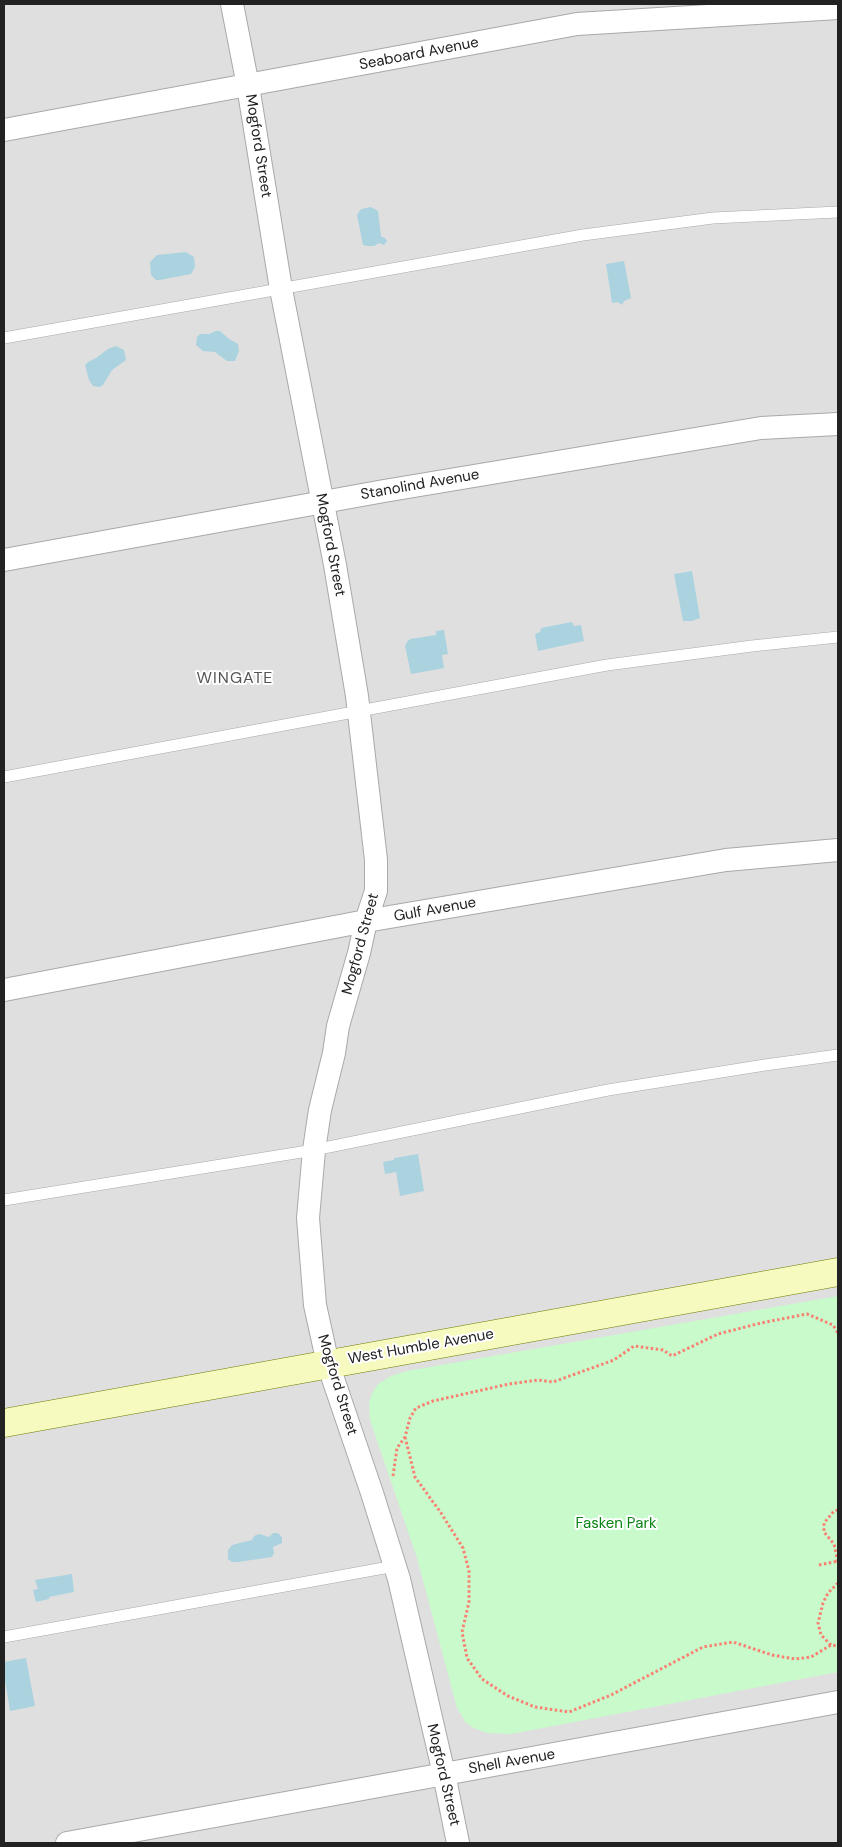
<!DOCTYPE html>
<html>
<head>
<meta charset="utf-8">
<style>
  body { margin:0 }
  #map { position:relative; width:842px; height:1847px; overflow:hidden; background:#f2efe9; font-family:"DM Sans",sans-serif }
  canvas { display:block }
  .frame { position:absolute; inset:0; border:5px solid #222; pointer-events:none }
</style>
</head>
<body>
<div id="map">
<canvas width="842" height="1847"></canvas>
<div class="frame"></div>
</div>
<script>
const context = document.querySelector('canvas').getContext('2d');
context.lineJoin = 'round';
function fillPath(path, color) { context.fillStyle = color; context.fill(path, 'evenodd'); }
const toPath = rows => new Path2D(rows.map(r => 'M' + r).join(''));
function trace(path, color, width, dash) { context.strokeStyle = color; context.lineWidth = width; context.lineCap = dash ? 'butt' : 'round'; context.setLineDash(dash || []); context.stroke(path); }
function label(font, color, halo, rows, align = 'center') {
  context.font = font + ' "DM Sans",sans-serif'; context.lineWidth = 4; context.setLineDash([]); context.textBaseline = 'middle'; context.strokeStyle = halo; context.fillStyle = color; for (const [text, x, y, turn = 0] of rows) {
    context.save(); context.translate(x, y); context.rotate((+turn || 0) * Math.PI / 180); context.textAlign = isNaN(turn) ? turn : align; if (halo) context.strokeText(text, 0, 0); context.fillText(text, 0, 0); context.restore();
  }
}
fillPath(toPath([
  [4,4,838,4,838,1843,4,1843]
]), '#e0dfdf');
fillPath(toPath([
  [838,1296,838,1672,511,1734,487,1733,474,1728,466,1723,457,1708,417,1558,370,1420,369,1403,372,1393,378,1384,391,1376,407,1371]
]), '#c8facc');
fillPath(toPath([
  [371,207,378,211,381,236,386,239,387,241,384,245,379,243,374,246,368,246,363,245,357,215,361,209],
  [186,252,194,257,195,267,191,274,160,280,156,280,151,275,150,262,157,255],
  [624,261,631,298,624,301,622,305,618,302,612,303,606,264],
  [216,331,220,331,229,339,238,344,239,351,235,361,227,361,215,352,203,351,196,345,197,337,200,334,209,334],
  [116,346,124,350,126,360,112,370,103,385,100,387,93,386,89,380,85,365,88,362,96,358,108,349],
  [692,571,700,618,692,621,683,621,674,574],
  [572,622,574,626,581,625,584,641,538,651,535,634,540,632,541,628],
  [444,630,448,654,442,655,444,668,411,674,405,646,407,642,410,639,436,635,436,631],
  [418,1154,424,1191,400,1196,396,1172,385,1174,383,1162,394,1160,394,1158],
  [273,1533,278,1533,282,1537,282,1543,273,1547,274,1553,272,1557,238,1562,232,1562,228,1559,228,1550,232,1545,252,1540,254,1536,259,1534,269,1537],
  [72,1574,74,1592,49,1597,49,1599,36,1602,33,1590,38,1589,35,1580],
  [26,1658,35,1706,10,1711,4,1674,4,1662]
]), '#aad3df');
const lane = toPath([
  [4,338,583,235,713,218,838,212],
  [4,777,607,665,752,646,838,637],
  [4,1200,314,1150,608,1090,765,1065,838,1055],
  [4,1637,395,1566]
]);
const street = toPath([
  [232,4,248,86,281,289,335,565,357,696,376,860,376,891,366,921,359,953,338,1026,334,1053,320,1110,314,1150,308,1218,315,1305,328,1364,372,1493,399,1579,444,1774,458,1843],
  [4,130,577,24,838,8],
  [4,560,384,491,761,428,838,424],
  [4,990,366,921,726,860,838,850],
  [67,1843,838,1702]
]);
const secondary = toPath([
  [4,1423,838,1272]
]);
trace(lane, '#a9a9a9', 12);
trace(street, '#a9a9a9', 24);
trace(secondary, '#707d05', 29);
trace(toPath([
  [405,1437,415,1477,441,1513,463,1548,469,1571,469,1602,462,1632,467,1658,482,1679,508,1696,535,1707,569,1712,611,1695,703,1647,733,1642,772,1655,795,1659,811,1657,831,1645,838,1646],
  [393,1476,397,1448,405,1437,410,1418,416,1408,433,1401,509,1384,538,1380,553,1382,614,1360,634,1346,663,1350,672,1356,718,1334,761,1323,807,1314,833,1325,838,1333],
  [838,1510,834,1511,824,1523,824,1532,834,1544,838,1562],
  [819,1565,838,1561],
  [831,1645,821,1635,818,1623,823,1603,828,1593,838,1583]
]), '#fa8072', 3, [2.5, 2.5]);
trace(lane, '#fff', 11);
trace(street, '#fff', 22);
trace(secondary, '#f7fabf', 28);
label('15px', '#222', '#fff', [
  ["Seaboard Avenue",419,54,-11],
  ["Mogford Street",258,146,81],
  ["Stanolind Avenue",420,485,-10],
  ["Mogford Street",330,545,79],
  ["Gulf Avenue",435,910,-10],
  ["Mogford Street",361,944,-75],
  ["West Humble Avenue",421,1347,-10],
  ["Mogford Street",337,1385,73],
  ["Shell Avenue",512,1762,-10],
  ["Mogford Street",443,1775,77]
]);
label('15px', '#0c8416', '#fff', [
  ["Fasken Park",616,1524]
]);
context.letterSpacing = '1px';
label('16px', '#555', '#fff', [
  ["WINGATE",235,679]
]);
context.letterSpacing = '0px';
</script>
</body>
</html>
